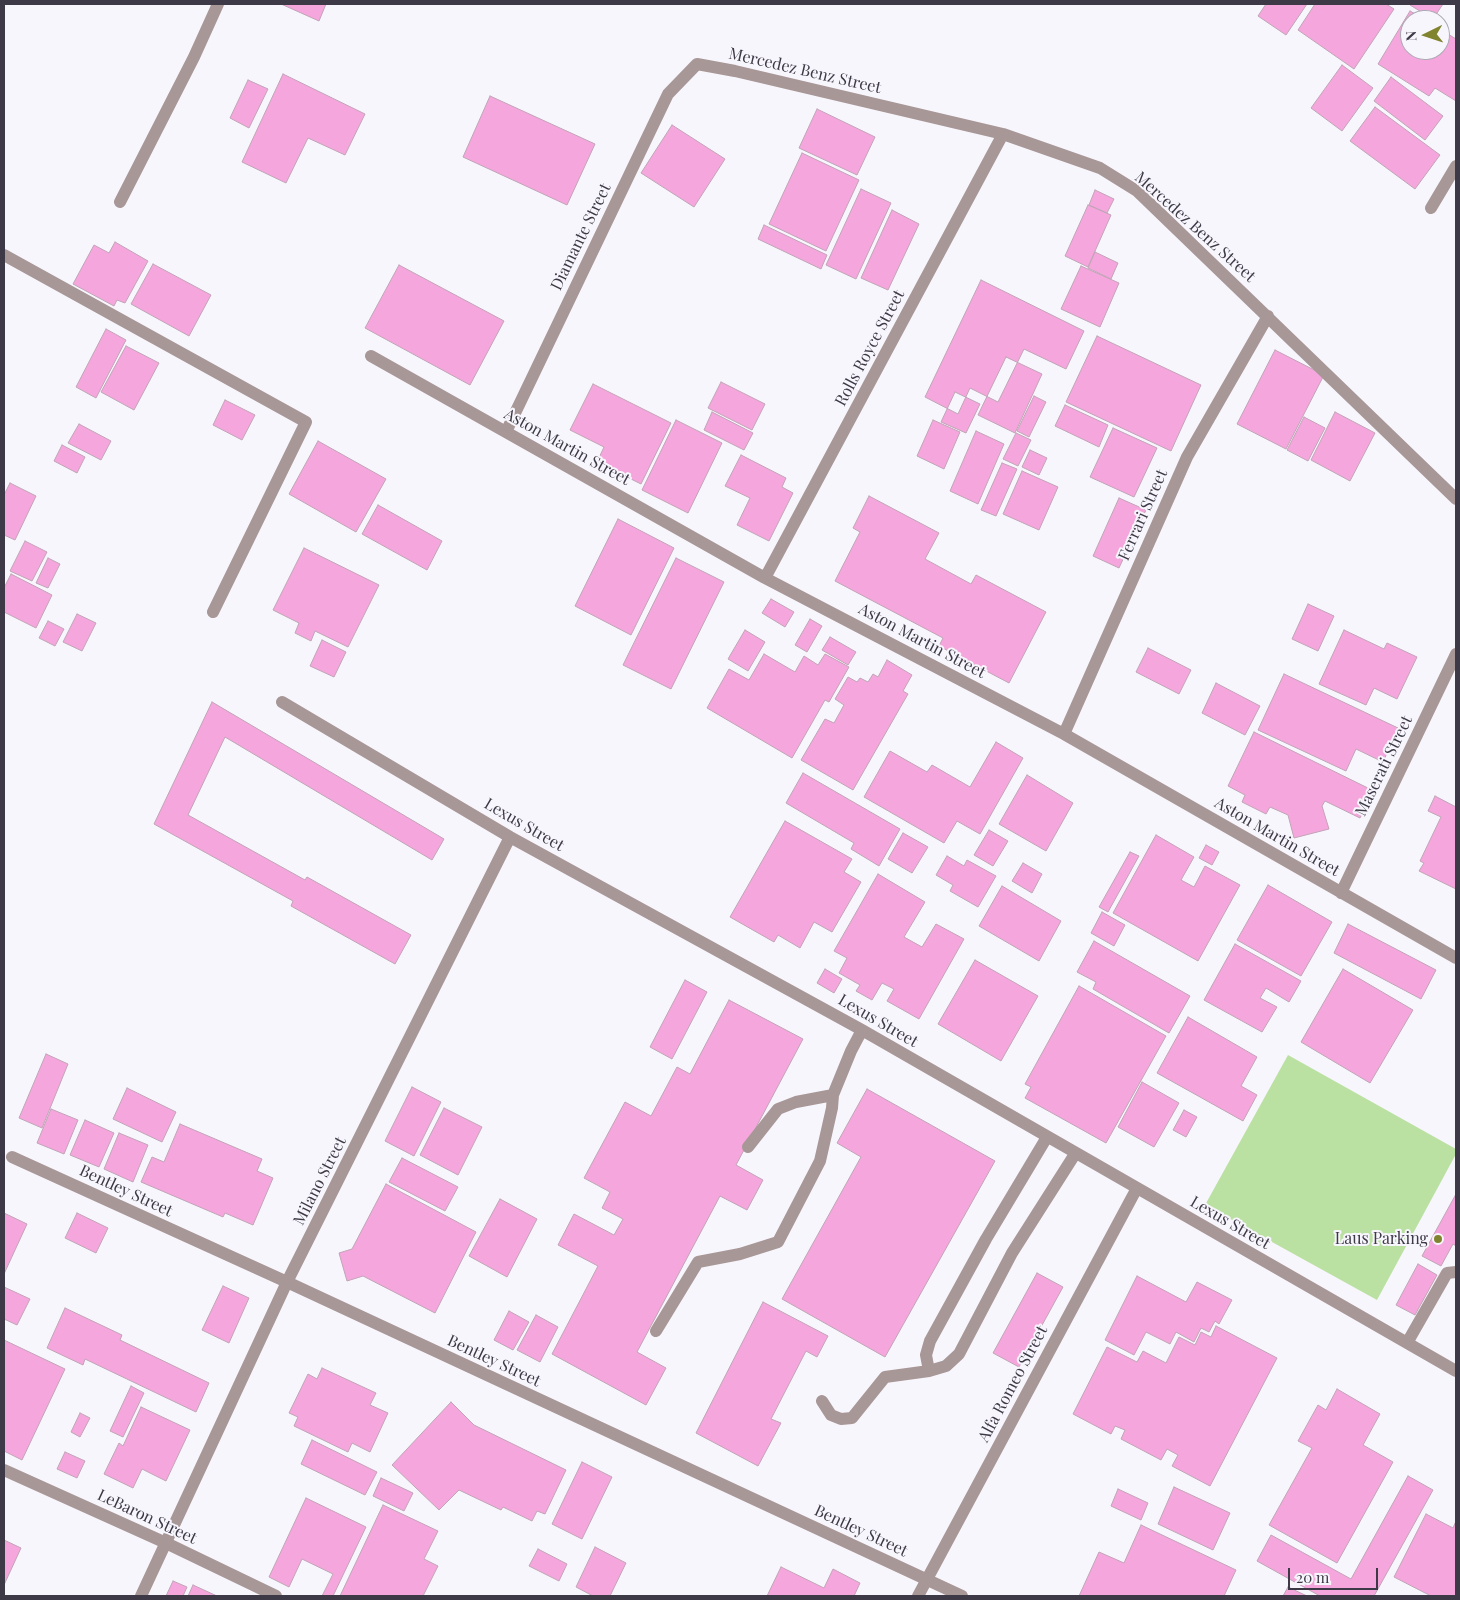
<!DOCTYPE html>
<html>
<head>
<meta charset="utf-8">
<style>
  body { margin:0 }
  #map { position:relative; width:1460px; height:1600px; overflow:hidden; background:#f8f6fd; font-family:"Playfair Display",serif }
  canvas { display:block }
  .frame { position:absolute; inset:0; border:5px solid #3d3946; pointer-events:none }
  .north { position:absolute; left:1400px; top:10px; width:50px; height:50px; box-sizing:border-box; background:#f8f6fd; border:1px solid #adaab4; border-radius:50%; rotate:266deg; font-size:14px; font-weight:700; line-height:20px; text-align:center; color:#3d3946 }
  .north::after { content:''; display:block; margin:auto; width:18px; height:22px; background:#81842f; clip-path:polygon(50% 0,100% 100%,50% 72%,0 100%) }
  .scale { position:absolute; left:1288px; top:1568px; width:90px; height:22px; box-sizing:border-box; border:2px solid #3d3946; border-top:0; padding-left:6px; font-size:15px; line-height:18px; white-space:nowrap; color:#3d3946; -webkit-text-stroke:4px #f8f6fd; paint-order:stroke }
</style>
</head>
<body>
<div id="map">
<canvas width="1460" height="1600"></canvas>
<div class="frame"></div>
<div class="north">N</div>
<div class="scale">20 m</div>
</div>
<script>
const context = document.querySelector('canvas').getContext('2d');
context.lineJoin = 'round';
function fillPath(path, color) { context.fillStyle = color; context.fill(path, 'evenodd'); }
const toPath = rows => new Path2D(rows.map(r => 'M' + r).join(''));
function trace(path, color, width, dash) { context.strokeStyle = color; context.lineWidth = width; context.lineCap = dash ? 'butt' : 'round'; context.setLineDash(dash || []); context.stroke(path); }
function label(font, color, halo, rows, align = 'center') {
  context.font = font + ' "Playfair Display",serif'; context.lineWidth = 4; context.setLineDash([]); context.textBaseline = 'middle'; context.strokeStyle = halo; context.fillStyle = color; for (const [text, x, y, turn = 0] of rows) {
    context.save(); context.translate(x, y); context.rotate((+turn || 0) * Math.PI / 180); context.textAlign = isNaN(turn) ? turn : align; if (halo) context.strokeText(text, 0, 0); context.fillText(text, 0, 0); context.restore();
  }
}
fillPath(toPath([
  [1288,1055,1456,1149,1456,1154,1377,1300,1205,1205]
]), '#bbe1a2');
const building = toPath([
  [281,4,326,4,319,21,281,4],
  [1266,4,1307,4,1286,35,1258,16,1266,4],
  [1315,4,1386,4,1394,9,1354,69,1298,30,1315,4],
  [1411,4,1443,4,1433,19,1410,5,1411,4],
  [1410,11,1426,20,1410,20,1410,50,1440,50,1440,29,1456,39,1456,101,1435,88,1429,96,1378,64,1410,11],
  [1342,65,1373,88,1342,131,1311,108,1342,65],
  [283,74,365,114,345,155,308,138,286,183,242,162,283,74],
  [1391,77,1443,116,1425,140,1374,101,1391,77],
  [248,80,268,89,249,128,230,118,248,80],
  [490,96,595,144,567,205,463,157,490,96],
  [1375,107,1440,155,1415,189,1350,141,1375,107],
  [817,109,875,137,857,175,799,148,817,109],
  [672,125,725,159,694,207,641,173,672,125],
  [802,153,859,180,826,251,769,224,802,153],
  [861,189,891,203,856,279,826,265,861,189],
  [1095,190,1114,199,1107,213,1089,205,1095,190],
  [1088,205,1111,215,1088,267,1065,256,1088,205],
  [892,210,919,224,888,290,861,278,892,210],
  [764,225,827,255,821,269,758,239,764,225],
  [115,242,148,261,125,303,117,300,114,306,73,284,94,245,109,253,115,242],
  [1095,252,1118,263,1111,279,1088,268,1095,252],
  [153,264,211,295,189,336,131,304,153,264],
  [399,265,504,321,470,385,365,328,399,265],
  [1081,266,1119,283,1100,327,1061,309,1081,266],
  [981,280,1084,331,1066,369,1024,349,998,402,970,388,958,414,925,397,981,280],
  [106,329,126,340,96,398,76,387,106,329],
  [1097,336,1201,385,1171,451,1066,402,1097,336],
  [126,346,159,363,134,410,101,392,126,346],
  [1275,350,1324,375,1286,449,1237,424,1275,350],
  [1006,357,1042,374,1015,433,978,415,1006,357],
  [721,382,765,404,752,430,708,408,721,382],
  [593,384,671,423,641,484,597,462,604,447,570,430,593,384],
  [955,392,980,404,966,433,941,422,955,392],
  [1034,396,1046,402,1029,437,1017,431,1034,396],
  [225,400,255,415,242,440,213,425,225,400],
  [1065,405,1108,425,1099,447,1055,426,1065,405],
  [712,412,753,433,744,450,704,430,712,412],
  [1335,412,1375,433,1350,481,1311,460,1335,412],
  [1304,417,1325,428,1308,461,1287,450,1304,417],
  [676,420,722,443,688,513,642,490,676,420],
  [933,420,960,432,944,469,917,456,933,420],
  [79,424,111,441,101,460,68,443,79,424],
  [1113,428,1157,448,1134,497,1090,477,1113,428],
  [976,431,1004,444,978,504,950,491,976,431],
  [1016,433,1031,440,1018,466,1003,459,1016,433],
  [318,441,386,479,356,532,289,494,318,441],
  [62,445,85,457,77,473,54,461,62,445],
  [1030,450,1047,458,1039,475,1022,467,1030,450],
  [741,455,786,478,782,487,793,493,769,541,737,525,750,498,725,486,741,455],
  [1002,463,1017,469,996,516,981,510,1002,463],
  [1022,471,1058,487,1039,530,1003,514,1022,471],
  [10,483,36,496,15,540,4,535,4,495,10,483],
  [869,496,939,533,925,559,971,584,976,575,1046,612,1009,683,939,646,943,638,835,581,860,532,853,528,869,496],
  [1119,498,1146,510,1119,568,1093,556,1119,498],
  [378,505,442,541,427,570,362,534,378,505],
  [618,519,674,548,631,635,575,606,618,519],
  [25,541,47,552,32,581,10,571,25,541],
  [304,548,379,585,348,647,315,631,311,641,295,633,299,623,273,610,304,548],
  [48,558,60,564,48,588,36,583,48,558],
  [676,558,724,582,671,689,623,665,676,558],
  [11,574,52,595,36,628,4,612,4,588,11,574],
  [771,599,794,612,785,627,762,613,771,599],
  [1308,604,1334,616,1318,651,1292,639,1308,604],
  [77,614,96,623,82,651,63,642,77,614],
  [810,619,822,626,807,652,795,645,810,619],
  [48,621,64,629,55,646,39,638,48,621],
  [745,630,765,642,748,671,728,659,745,630],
  [1344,630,1384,649,1387,643,1417,657,1397,699,1374,688,1366,705,1319,684,1344,630],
  [830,637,856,652,848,665,822,650,830,637],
  [322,640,346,652,334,677,310,666,322,640],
  [1148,648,1191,670,1179,694,1136,672,1148,648],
  [764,654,795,672,804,656,818,665,825,654,849,667,829,702,825,700,792,758,707,708,729,669,749,680,764,654],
  [887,660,912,675,903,691,908,694,853,790,801,760,825,719,834,723,844,705,835,699,848,677,857,682,860,678,868,682,873,674,878,677,887,660],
  [1284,674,1398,728,1383,762,1356,749,1346,771,1258,730,1284,674],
  [1216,683,1260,706,1245,735,1202,713,1216,683],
  [212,702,444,839,432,860,225,737,188,815,305,880,307,877,411,935,395,964,291,906,293,901,154,824,212,702],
  [1254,732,1374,791,1360,818,1325,801,1322,806,1329,829,1294,838,1288,815,1270,807,1266,814,1242,802,1245,795,1228,786,1254,732],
  [996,742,1023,758,980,834,957,821,944,843,864,797,890,751,927,772,932,765,970,787,996,742],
  [803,773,900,829,879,866,851,849,854,843,786,803,803,773],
  [1027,775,1073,803,1046,851,999,824,1027,775],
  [1435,796,1456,807,1456,889,1419,871,1424,863,1420,861,1441,817,1428,811,1435,796],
  [785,821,852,859,844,872,861,882,832,932,814,922,800,948,778,935,774,942,730,917,785,821],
  [989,830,1008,841,993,866,974,855,989,830],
  [903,833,928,847,912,873,888,859,903,833],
  [1156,835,1194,857,1181,880,1194,887,1205,866,1240,885,1198,961,1113,913,1156,835],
  [1206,845,1219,852,1212,865,1199,858,1206,845],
  [1130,852,1139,856,1108,912,1099,907,1130,852],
  [947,856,964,866,967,860,996,876,978,907,950,891,953,885,936,875,947,856],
  [1023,863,1042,874,1032,893,1012,881,1023,863],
  [878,874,925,902,904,937,922,947,936,924,964,939,919,1019,887,1001,894,989,882,983,872,1000,856,991,860,985,839,973,847,958,834,951,878,874],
  [1268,885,1332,922,1301,976,1237,940,1268,885],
  [1002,886,1061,921,1039,961,979,926,1002,886],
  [1102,912,1125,925,1114,946,1091,933,1102,912],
  [1348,924,1436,970,1421,999,1334,953,1348,924],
  [1094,941,1190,996,1169,1033,1093,989,1096,982,1077,972,1094,941],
  [1235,944,1301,981,1289,1002,1266,988,1260,998,1277,1007,1262,1032,1204,1000,1235,944],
  [975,960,1038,996,1001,1061,938,1024,975,960],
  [825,969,842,979,834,993,817,983,825,969],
  [1343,969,1413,1010,1370,1083,1301,1042,1343,969],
  [685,980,707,992,672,1059,650,1047,685,980],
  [1079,986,1166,1036,1106,1143,1025,1098,1031,1087,1025,1084,1079,986],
  [729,1000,803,1039,736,1165,763,1180,747,1210,720,1196,637,1352,666,1368,646,1405,552,1354,598,1266,558,1245,574,1214,614,1235,623,1219,602,1208,610,1192,584,1178,625,1102,651,1116,677,1067,690,1074,729,1000],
  [1188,1017,1257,1057,1241,1086,1257,1095,1243,1121,1157,1073,1188,1017],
  [46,1054,68,1064,42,1128,19,1118,46,1054],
  [1142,1082,1179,1103,1154,1147,1118,1127,1142,1082],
  [412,1087,441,1102,414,1156,385,1141,412,1087],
  [127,1088,176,1112,162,1142,113,1119,127,1088],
  [867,1089,995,1161,885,1357,782,1299,861,1157,837,1143,867,1089],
  [444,1108,482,1127,458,1175,420,1155,444,1108],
  [51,1109,78,1120,64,1154,37,1143,51,1109],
  [1184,1110,1197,1117,1186,1137,1173,1130,1184,1110],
  [85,1120,114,1133,99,1167,70,1155,85,1120],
  [180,1124,262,1159,257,1171,273,1178,253,1225,225,1213,223,1217,141,1182,152,1157,164,1162,180,1124],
  [119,1133,148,1145,133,1182,104,1169,119,1133],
  [402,1158,458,1187,445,1211,389,1182,402,1158],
  [386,1184,476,1232,435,1313,363,1276,347,1281,339,1253,352,1249,386,1184],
  [1456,1194,1456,1246,1453,1244,1441,1266,1422,1256,1456,1194],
  [500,1199,537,1219,507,1277,469,1256,500,1199],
  [4,1213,27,1224,4,1274,4,1213],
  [77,1213,108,1228,96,1253,65,1238,77,1213],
  [1418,1264,1437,1275,1415,1315,1396,1305,1418,1264],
  [1037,1273,1063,1287,1019,1367,993,1353,1037,1273],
  [1137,1276,1186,1302,1197,1282,1232,1300,1219,1324,1215,1321,1209,1332,1201,1328,1194,1342,1176,1332,1170,1344,1146,1332,1134,1355,1105,1340,1137,1276],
  [223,1286,249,1298,229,1343,202,1330,223,1286],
  [4,1287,30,1299,17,1325,4,1319,4,1287],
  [763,1302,828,1336,817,1357,806,1351,771,1419,781,1423,758,1466,696,1433,763,1302],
  [65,1308,122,1335,120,1340,209,1383,196,1412,85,1359,83,1365,47,1348,65,1308],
  [509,1311,529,1322,513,1350,494,1340,509,1311],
  [536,1315,558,1327,540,1362,517,1350,536,1315],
  [1216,1326,1277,1358,1210,1486,1172,1466,1178,1455,1167,1449,1161,1460,1121,1439,1125,1430,1115,1426,1111,1434,1073,1414,1107,1347,1137,1362,1143,1351,1166,1363,1179,1337,1195,1345,1201,1332,1211,1337,1216,1326],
  [4,1340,65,1369,22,1460,4,1451,4,1340],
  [322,1368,376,1393,370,1405,388,1413,370,1452,352,1443,348,1452,294,1426,298,1417,289,1413,308,1374,317,1379,322,1368],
  [131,1386,144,1393,123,1437,110,1431,131,1386],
  [1337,1389,1380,1414,1363,1445,1393,1462,1337,1563,1269,1525,1312,1448,1298,1441,1318,1405,1326,1410,1337,1389],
  [451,1402,474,1425,566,1470,545,1514,537,1511,532,1521,503,1507,501,1510,459,1490,439,1510,392,1465,451,1402],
  [141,1407,190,1430,166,1481,142,1469,133,1488,104,1474,119,1443,123,1446,141,1407],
  [80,1413,90,1418,80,1437,71,1432,80,1413],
  [312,1440,377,1472,365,1495,301,1464,312,1440],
  [65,1452,85,1461,77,1478,57,1469,65,1452],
  [582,1462,612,1477,582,1539,552,1524,582,1462],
  [1408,1476,1433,1490,1374,1596,1320,1596,1257,1561,1271,1535,1351,1579,1408,1476],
  [381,1478,413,1493,404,1511,373,1496,381,1478],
  [1174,1487,1230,1513,1213,1550,1158,1524,1174,1487],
  [1118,1489,1148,1503,1141,1520,1111,1506,1118,1489],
  [306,1498,366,1527,333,1596,322,1596,333,1574,302,1559,289,1587,269,1577,306,1498],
  [383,1505,438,1531,424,1559,438,1566,423,1596,340,1596,383,1505],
  [1426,1514,1453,1528,1456,1521,1456,1596,1431,1596,1394,1577,1426,1514],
  [1141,1525,1236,1570,1224,1596,1079,1596,1099,1552,1124,1563,1141,1525],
  [4,1540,21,1548,4,1585,4,1540],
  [595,1547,626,1563,610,1596,593,1596,576,1587,595,1547],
  [538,1549,567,1564,559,1581,529,1566,538,1549],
  [781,1567,824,1588,833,1569,860,1583,854,1596,767,1596,781,1567],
  [173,1581,187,1587,183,1596,166,1596,173,1581],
  [193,1585,217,1596,188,1596,193,1585],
  [1288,1587,1307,1596,1283,1596,1288,1587]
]);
fillPath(building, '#f5a7dd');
trace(building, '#c1a3b7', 1);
trace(toPath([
  [120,202,194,57,218,4],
  [1431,208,1456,166],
  [4,255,306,422,213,612],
  [371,356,765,578,1064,734,1456,958],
  [506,432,668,94,697,64,735,71,1003,134,1100,168,1137,191,1456,499],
  [765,578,1003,134],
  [282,702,510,837,862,1030,1456,1371],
  [1064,734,1187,457,1268,316],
  [1341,893,1456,654],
  [748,1147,778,1109,796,1102,833,1095],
  [12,1157,287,1282,962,1596],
  [656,1331,698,1262,740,1254,778,1242,820,1161,832,1108,833,1095,851,1051,862,1030],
  [1407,1343,1447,1273,1456,1272],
  [929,1371,926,1355,930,1341,986,1239,1047,1137],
  [822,1401,831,1415,841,1419,852,1418,885,1377,929,1371,946,1366,959,1354,1012,1253,1075,1154],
  [4,1470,166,1543,276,1596],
  [141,1596,287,1282,510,837],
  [918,1596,1137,1188]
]), '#a89797', 12);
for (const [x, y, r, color] of [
  [1438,1239,5,"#81842f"]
]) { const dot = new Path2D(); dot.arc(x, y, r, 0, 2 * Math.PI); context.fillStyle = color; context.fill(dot); trace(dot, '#f8f6fd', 2); }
label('16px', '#3d3946', '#f8f6fd', [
  ["Mercedez Benz Street",805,71,13],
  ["Mercedez Benz Street",1195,227,42],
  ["Diamante Street",581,237,-64],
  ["Rolls Royce Street",870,348,-62],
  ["Aston Martin Street",567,447,29],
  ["Ferrari Street",1143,515,-66],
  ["Aston Martin Street",922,641,28],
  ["Maserati Street",1384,766,-64],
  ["Lexus Street",524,825,30],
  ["Aston Martin Street",1277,837,30],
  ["Lexus Street",878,1021,30],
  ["Milano Street",320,1181,-63],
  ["Bentley Street",126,1191,25],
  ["Lexus Street",1230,1223,30],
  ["Bentley Street",494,1361,25],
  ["Alfa Romeo Street",1013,1384,-62],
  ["LeBaron Street",147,1517,25],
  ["Bentley Street",861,1531,25]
]);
label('16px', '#3d3946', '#f8f6fd', [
  ["Laus Parking",1428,1239]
], 'right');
</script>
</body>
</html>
